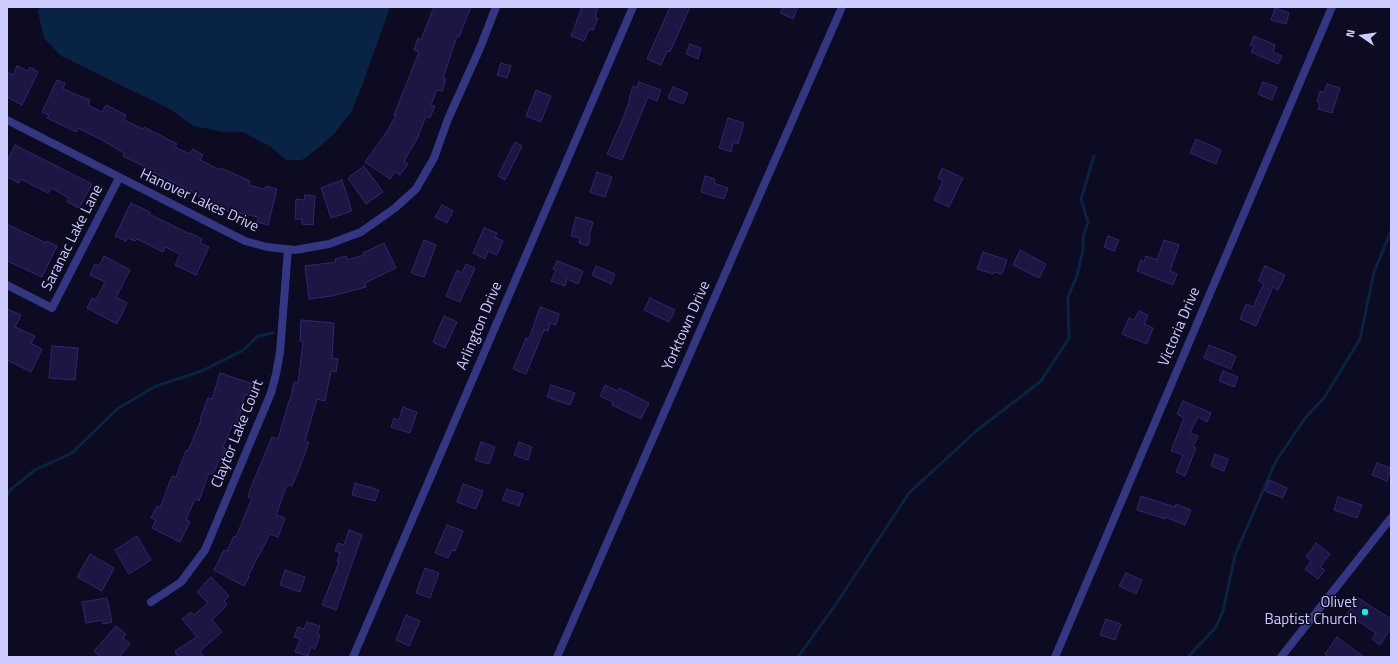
<!DOCTYPE html>
<html>
<head>
<meta charset="utf-8">
<style>
  body { margin:0 }
  #map { position:relative; width:1398px; height:664px; overflow:hidden; background:#0d0b21; font-family:"Titillium Web",sans-serif }
  canvas { display:block }
  .frame { position:absolute; inset:0; border:8px solid #cdcbff; pointer-events:none }
  .north { position:absolute; left:1342px; top:16px; width:40px; height:40px; -webkit-text-stroke:3px #0d0b21; paint-order:stroke; rotate:283deg; font-size:11px; font-weight:700; line-height:16px; text-align:center; color:#cdcbff }
  .north::after { content:''; display:block; margin:auto; width:14px; height:18px; background:#cdcbff; clip-path:polygon(50% 0,100% 100%,50% 72%,0 100%) }
</style>
</head>
<body>
<div id="map">
<canvas width="1398" height="664"></canvas>
<div class="frame"></div>
<div class="north">N</div>
</div>
<script>
const context = document.querySelector('canvas').getContext('2d');
context.lineJoin = 'round';
function fillPath(path, color) { context.fillStyle = color; context.fill(path, 'evenodd'); }
const toPath = rows => new Path2D(rows.map(r => 'M' + r).join(''));
function trace(path, color, width, dash) { context.strokeStyle = color; context.lineWidth = width; context.lineCap = dash ? 'butt' : 'round'; context.setLineDash(dash || []); context.stroke(path); }
function label(font, color, halo, rows, align = 'center') {
  context.font = font + ' "Titillium Web",sans-serif'; context.lineWidth = 3; context.setLineDash([]); context.textBaseline = 'middle'; context.strokeStyle = halo; context.fillStyle = color; for (const [text, x, y, turn = 0] of rows) {
    context.save(); context.translate(x, y); context.rotate((+turn || 0) * Math.PI / 180); context.textAlign = isNaN(turn) ? turn : align; if (halo) context.strokeText(text, 0, 0); context.fillText(text, 0, 0); context.restore();
  }
}
fillPath(toPath([
  [40,7,390,7,362,86,351,112,334,134,317,149,302,160,286,160,271,147,243,132,223,132,194,126,168,108,61,56,44,38,38,12]
]), '#082344');
trace(toPath([
  [7,496,10,490,35,470,72,453,117,409,156,386,202,371,242,351,258,336,273,333],
  [798,657,836,604,909,493,975,432,1041,381,1069,338,1068,297,1077,276,1083,250,1083,238,1088,222,1081,199,1094,156],
  [1188,657,1216,627,1223,611,1235,555,1276,461,1306,417,1324,398,1360,339,1374,272,1391,231]
]), '#082344', 3);
const building = toPath([
  [434,7,471,7,459,37,457,36,443,78,446,79,442,91,437,90,431,105,435,106,430,118,426,116,417,139,404,161,408,164,400,175,395,172,390,179,365,162,388,130,396,115,394,115,419,52,414,50,418,38,421,40,434,7],
  [582,7,598,7,595,17,598,18,593,30,589,29,584,41,571,36,582,7],
  [670,7,690,7,670,52,667,51,661,65,647,59,670,7],
  [783,7,798,7,793,19,780,13,783,7],
  [1275,8,1289,13,1286,24,1271,20,1275,8],
  [1254,36,1275,45,1273,52,1282,56,1278,64,1251,52,1254,47,1250,45,1254,36],
  [690,44,701,48,698,59,686,54,690,44],
  [501,63,511,66,507,78,497,75,501,63],
  [17,66,28,71,30,67,38,72,22,105,7,97,7,72,13,75,17,66],
  [57,80,65,83,63,89,90,100,88,105,102,112,106,105,126,115,124,120,143,129,144,127,177,144,175,147,190,154,193,149,203,155,200,160,220,170,221,168,250,181,248,185,265,189,266,186,277,189,268,225,257,222,258,217,235,212,234,214,216,206,198,197,199,195,149,170,149,169,123,156,124,153,100,139,78,128,76,132,47,118,49,115,42,112,57,80],
  [639,82,661,90,657,101,648,97,622,160,607,154,622,121,630,99,629,99,633,86,637,88,639,82],
  [1263,82,1277,87,1272,100,1258,94,1263,82],
  [1327,84,1340,88,1332,113,1318,109,1320,103,1317,102,1320,91,1324,93,1327,84],
  [673,87,688,93,683,104,668,98,673,87],
  [536,90,551,96,541,122,526,116,536,90],
  [728,118,744,123,738,144,733,142,731,152,719,148,728,118],
  [1196,139,1221,150,1216,164,1190,153,1196,139],
  [515,142,522,146,505,180,498,176,515,142],
  [15,145,92,184,79,208,67,202,69,198,51,188,48,193,21,179,19,183,7,177,7,161,15,145],
  [364,166,383,192,366,204,348,178,364,166],
  [942,168,963,178,949,207,934,200,943,181,938,178,942,168],
  [597,172,612,177,605,197,590,192,597,172],
  [705,176,715,179,714,183,728,188,724,199,701,192,705,176],
  [342,180,352,211,331,218,321,188,342,180],
  [305,195,315,196,313,225,302,224,302,219,295,219,296,199,304,200,305,195],
  [131,203,150,212,149,214,190,234,190,233,202,239,200,243,209,247,196,275,175,265,180,254,165,247,163,252,137,239,135,241,128,238,126,241,115,236,131,203],
  [442,205,453,211,447,223,435,217,442,205],
  [576,217,593,222,589,237,590,238,588,246,579,243,580,238,571,236,576,217],
  [7,224,46,243,47,241,57,246,42,277,7,261,7,224],
  [484,228,497,233,495,237,503,241,497,255,488,251,485,259,473,253,484,228],
  [1108,236,1119,240,1114,251,1104,247,1108,236],
  [424,240,436,245,424,277,411,273,424,240],
  [1164,240,1179,245,1170,271,1177,274,1173,285,1137,271,1141,260,1144,262,1146,256,1157,260,1164,240],
  [384,243,396,268,365,283,366,287,332,296,309,299,305,266,336,262,335,259,346,256,347,260,364,255,363,253,384,243],
  [1020,250,1046,264,1039,278,1013,265,1020,250],
  [983,252,1007,260,1002,274,994,272,993,274,977,269,983,252],
  [104,256,130,270,116,297,127,303,117,324,87,308,92,298,96,300,105,282,90,275,95,264,99,266,104,256],
  [557,261,583,271,578,284,567,279,565,286,551,281,556,270,553,269,557,261],
  [466,264,475,268,460,302,446,296,457,270,462,273,466,264],
  [596,266,615,274,611,284,592,275,596,266],
  [1265,266,1285,275,1278,290,1273,287,1256,326,1240,319,1246,304,1253,307,1264,283,1258,281,1265,266],
  [650,298,675,310,669,322,644,310,650,298],
  [540,307,559,314,556,325,550,323,548,331,544,330,526,374,513,369,526,338,529,339,540,307],
  [7,309,21,315,15,327,35,336,31,343,42,349,31,372,7,360,7,309],
  [1139,311,1148,315,1144,324,1153,328,1147,344,1122,334,1129,318,1134,320,1139,311],
  [444,316,457,322,445,348,433,342,444,316],
  [301,320,334,323,332,358,338,359,336,372,331,371,325,401,317,399,305,441,309,442,300,467,292,486,287,485,276,515,285,518,278,537,270,534,248,576,249,577,244,586,214,570,224,550,227,551,234,536,236,537,252,498,248,497,251,487,272,437,278,439,289,401,290,401,294,382,298,383,303,342,300,341,301,320],
  [1209,345,1236,356,1231,369,1204,358,1209,345],
  [52,346,78,348,75,380,49,378,52,346],
  [1223,371,1238,377,1234,387,1219,381,1223,371],
  [220,373,253,384,249,396,245,394,240,410,241,411,236,424,233,423,223,447,226,449,221,459,220,458,213,475,209,473,199,501,195,499,186,520,190,522,180,542,152,528,156,520,151,518,157,506,160,508,172,476,176,477,186,450,188,451,201,420,200,419,208,398,212,399,220,373],
  [551,385,575,393,570,405,547,397,551,385],
  [605,385,618,391,619,388,649,403,641,419,612,405,613,402,600,396,605,385],
  [1183,401,1211,413,1207,422,1198,417,1190,433,1198,436,1193,447,1196,448,1185,476,1176,472,1183,455,1171,451,1184,418,1177,414,1183,401],
  [403,407,417,412,410,433,391,427,394,418,399,420,403,407],
  [481,442,495,447,489,464,475,460,481,442],
  [519,442,532,447,528,460,514,455,519,442],
  [1215,454,1228,459,1224,471,1211,466,1215,454],
  [1377,463,1391,468,1387,481,1372,475,1377,463],
  [1269,480,1287,488,1283,498,1265,491,1269,480],
  [355,483,379,490,375,501,352,495,355,483],
  [463,484,483,491,476,509,457,502,463,484],
  [507,489,523,494,519,506,502,500,507,489],
  [1141,496,1175,507,1176,504,1191,510,1185,525,1165,517,1165,519,1137,510,1141,496],
  [1338,497,1362,505,1357,518,1334,510,1338,497],
  [447,525,463,531,455,551,452,550,448,558,435,553,447,525],
  [349,530,362,535,336,610,322,605,339,562,337,562,340,553,335,551,338,543,344,545,349,530],
  [137,536,151,560,129,574,115,550,137,536],
  [1316,543,1330,554,1320,567,1325,570,1318,579,1305,569,1311,561,1306,557,1316,543],
  [90,554,114,568,102,591,77,577,90,554],
  [425,568,439,573,430,598,416,593,425,568],
  [285,570,305,577,300,592,280,585,285,570],
  [1126,573,1142,580,1136,594,1119,586,1126,573],
  [211,577,229,596,224,601,227,605,212,620,222,632,200,651,204,657,178,657,175,651,197,637,182,619,191,612,194,615,208,603,197,592,211,577],
  [107,598,112,622,103,624,102,620,86,623,82,602,107,598],
  [1358,598,1391,619,1391,628,1380,645,1372,639,1376,633,1347,614,1358,598],
  [406,615,420,621,409,646,396,640,406,615],
  [1106,619,1121,624,1115,640,1100,635,1106,619],
  [307,622,320,626,317,634,320,635,315,649,311,647,308,656,295,652,300,639,294,637,298,627,304,629,307,622],
  [116,626,126,634,123,638,130,644,119,657,100,657,94,651,116,626],
  [1337,637,1364,657,1329,657,1325,654,1337,637]
]);
fillPath(building, '#1c1643');
trace(building, '#2f2771', 1);
trace(toPath([
  [7,120,245,241,267,247,295,250,329,244,361,232,395,208,416,189,434,158,448,119,480,48,496,7],
  [7,285,52,308,119,178],
  [151,602,181,582,205,550,271,393,276,374,280,352,288,249],
  [353,657,633,7],
  [557,657,842,7],
  [1055,657,1332,7],
  [1281,657,1391,518]
]), '#333783', 8);
for (const [x, y, r, color] of [
  [1365,612,4,"#00f3f6"]
]) { const dot = new Path2D(); dot.arc(x, y, r, 0, 2 * Math.PI); context.fillStyle = color; context.fill(dot); trace(dot, '#0d0b21', 1.5); }
label('15px', '#cdcbff', '#0d0b21', [
  ["Hanover Lakes Drive",199,201,25],
  ["Saranac Lake Lane",73,238,-63],
  ["Arlington Drive",480,326,-67],
  ["Yorktown Drive",687,326,-66],
  ["Victoria Drive",1180,327,-67],
  ["Claytor Lake Court",238,434,-68]
]);
label('15px', '#cdcbff', '#0d0b21', [
  ["Olivet",1357,603],
  ["Baptist Church",1357,620]
], 'right');
</script>
</body>
</html>
